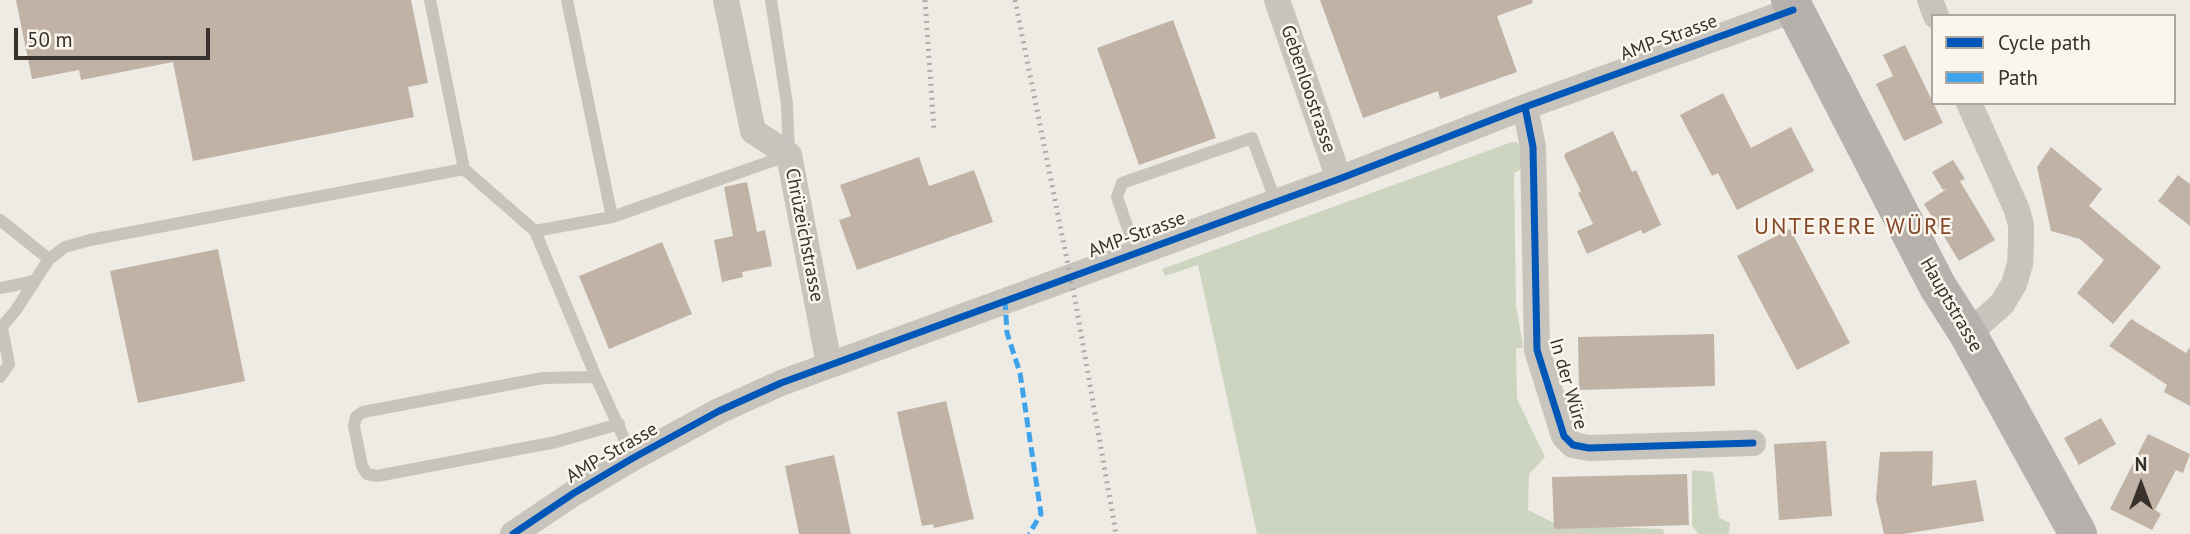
<!DOCTYPE html>
<html>
<head>
<meta charset="utf-8">
<style>
  body { margin:0 }
  #map { position:relative; width:2190px; height:534px; overflow:hidden; background:#eeebe4; font-family:"PT Sans",sans-serif }
  canvas { display:block }
  .legend { position:absolute; left:1931px; top:14px; width:245px; height:91px; box-sizing:border-box; background:#faf5ed; border:2px solid #ada79f; margin:0; padding:9px 12px; list-style:none; font-size:21px; color:#39312b }
  .legend li { display:flex; align-items:center; gap:14px; height:35px }
  .legend b { width:35px; border:2px solid #ada79f }
  .north { position:absolute; left:2106px; top:450px; width:70px; height:70px; -webkit-text-stroke:5px #faf5ed; paint-order:stroke; rotate:0deg; font-size:19px; font-weight:700; line-height:28px; text-align:center; color:#39312b }
  .north::after { content:''; display:block; margin:auto; width:24px; height:32px; background:#39312b; clip-path:polygon(50% 0,100% 100%,50% 72%,0 100%) }
  .scale { position:absolute; left:14px; top:28px; width:196px; height:32px; box-sizing:border-box; border:4px solid #39312b; border-top:0; padding-left:9px; font-size:21px; line-height:24px; white-space:nowrap; color:#39312b; -webkit-text-stroke:5px #faf5ed; paint-order:stroke }
</style>
</head>
<body>
<div id="map">
<canvas width="2190" height="534"></canvas>
<ul class="legend">
<li><b style="height:9px;background:#0057b8"></b>Cycle path</li>
<li><b style="height:9px;background:#3fa3eb"></b>Path</li>
</ul>
<div class="north">N</div>
<div class="scale">50 m</div>
</div>
<script>
const context = document.querySelector('canvas').getContext('2d');
context.lineJoin = 'round';
function fillPath(path, color) { context.fillStyle = color; context.fill(path, 'evenodd'); }
const toPath = rows => new Path2D(rows.map(r => 'M' + r).join(''));
function trace(path, color, width, dash) { context.strokeStyle = color; context.lineWidth = width; context.lineCap = dash ? 'butt' : 'round'; context.setLineDash(dash || []); context.stroke(path); }
function label(font, color, halo, rows, align = 'center') {
  context.font = font + ' "PT Sans",sans-serif'; context.lineWidth = 5; context.setLineDash([]); context.textBaseline = 'middle'; context.strokeStyle = halo; context.fillStyle = color; for (const [text, x, y, turn = 0] of rows) {
    context.save(); context.translate(x, y); context.rotate((+turn || 0) * Math.PI / 180); context.textAlign = isNaN(turn) ? turn : align; if (halo) context.strokeText(text, 0, 0); context.fillText(text, 0, 0); context.restore();
  }
}
fillPath(toPath([
  [1512,142,1517,142,1522,150,1524,168,1514,173,1516,305,1523,347,1516,349,1517,399,1545,457,1529,474,1528,510,1558,525,1663,529,1664,534,1257,534,1198,265,1165,276,1162,269],
  [1692,470,1713,472,1719,518,1730,523,1729,534,1698,534,1692,525]
]), '#cdd4bf');
fillPath(toPath([
  [16,0,411,0,428,83,408,87,414,117,193,161,173,62,81,80,79,70,32,79],
  [1320,0,1532,0,1533,3,1497,16,1517,72,1440,99,1438,91,1363,118],
  [1173,20,1216,138,1139,165,1097,48],
  [1905,45,1943,123,1904,141,1876,84,1893,76,1883,55],
  [1723,93,1751,148,1791,127,1814,171,1737,210,1718,173,1712,176,1680,115],
  [1613,131,1632,172,1636,170,1661,225,1643,234,1641,230,1587,254,1577,231,1593,224,1578,193,1581,191,1564,156,1566,153],
  [2051,147,2102,189,2089,206,2161,267,2113,324,2077,293,2104,260,2080,239,2051,231,2037,167],
  [919,157,929,186,974,170,993,222,857,270,839,220,851,216,840,185],
  [1953,160,1965,179,1960,181,1995,240,1959,261,1924,204,1948,188,1943,190,1932,172],
  [2178,175,2190,184,2190,226,2158,201],
  [747,182,757,232,765,230,772,266,742,272,743,277,722,282,714,240,733,236,724,187],
  [1790,229,1850,343,1797,370,1737,256],
  [662,242,692,314,609,349,579,276],
  [218,249,245,381,138,403,110,271],
  [2131,319,2186,353,2190,347,2190,406,2164,392,2167,385,2109,346],
  [1714,334,1715,386,1579,390,1578,337],
  [946,401,974,519,934,528,933,524,922,526,897,412],
  [2101,418,2116,444,2079,465,2064,438],
  [2148,434,2190,454,2183,473,2176,470,2155,510,2161,514,2152,530,2110,509],
  [1826,441,1832,516,1779,520,1774,444],
  [1933,451,1932,486,1976,480,1984,521,1903,534,1884,534,1876,499,1880,452],
  [834,455,851,534,799,534,785,466],
  [1687,474,1689,525,1554,529,1552,477]
]), '#c1b2a6');
trace(toPath([
  [430,0,464,169,535,231,596,377,633,458],
  [612,217,789,155,787,104,771,0],
  [0,220,49,259],
  [535,231,612,217,567,0],
  [1136,252,1117,197,1122,183,1252,138,1276,202],
  [0,288,35,281],
  [0,329,16,310,49,259,65,247,90,240,464,169],
  [0,377,9,364,2,328],
  [596,377,543,378,363,412,356,417,354,426,362,466,367,474,377,476,556,442,619,424]
]), '#c7c3bd', 12);
trace(toPath([
  [726,0,753,131,789,155,829,364],
  [1277,0,1339,179],
  [1930,0,1936,16],
  [1525,107,1533,147,1537,350,1564,436,1573,445,1589,448,1753,443],
  [1968,334,2002,304,2014,284,2020,264,2021,244,2021,225,2017,210,1969,103],
  [513,534,574,493,633,458,719,411,781,383,1339,179,1525,107,1793,10]
]), '#c7c3bd', 26);
trace(toPath([
  [1790,0,1938,287,1968,334,2078,534]
]), '#b6b1ac', 38);
trace(toPath([
  [925,0,934,130],
  [1015,0,1076,305,1116,534]
]), '#afaca7', 5, [2, 5]);
trace(toPath([
  [1005,300,1007,333,1020,373,1041,514,1029,534]
]), '#3fa3eb', 5, [10, 5]);
trace(toPath([
  [1525,107,1533,147,1537,350,1564,436,1573,445,1589,448,1753,443],
  [513,534,574,493,633,458,719,411,781,383,1339,179,1525,107,1793,10]
]), '#0057b8', 7);
label('19px', '#39312b', '#faf5ed', [
  ["AMP-Strasse",1669,38,-20],
  ["Gebenloostrasse",1308,89,71],
  ["Chrüzeichstrasse",804,235,79],
  ["AMP-Strasse",1137,235,-20],
  ["Hauptstrasse",1951,305,60],
  ["In der Würe",1568,384,74],
  ["AMP-Strasse",612,453,-30]
]);
context.letterSpacing = '2px';
label('23px', '#844928', '#faf5ed', [
  ["UNTERERE WÜRE",1854,227]
]);
context.letterSpacing = '0px';
</script>
</body>
</html>
